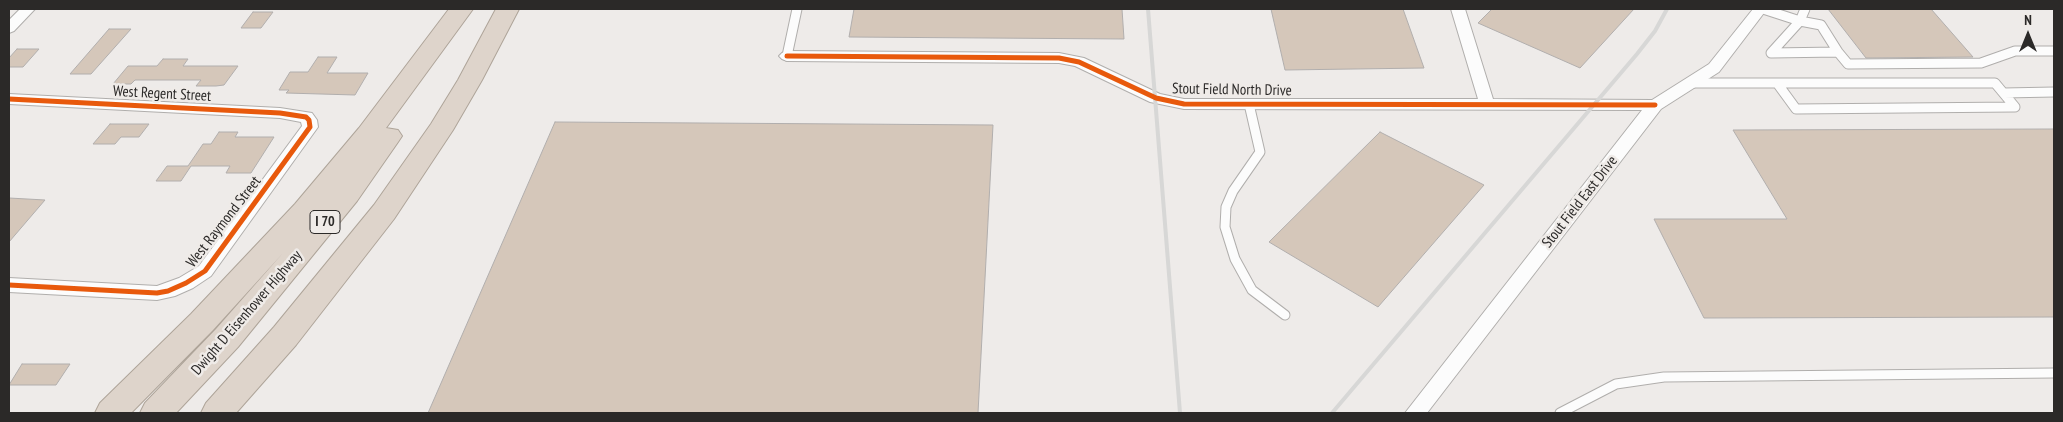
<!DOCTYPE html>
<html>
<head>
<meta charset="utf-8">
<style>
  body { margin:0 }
  #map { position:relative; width:2063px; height:422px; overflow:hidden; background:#eeebe9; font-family:"PT Sans Narrow",sans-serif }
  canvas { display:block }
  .frame { position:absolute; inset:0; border:10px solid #2b2928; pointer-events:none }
  .north { position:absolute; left:2003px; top:10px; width:50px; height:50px; -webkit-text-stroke:4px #efebe8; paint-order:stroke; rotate:0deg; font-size:14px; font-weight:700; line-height:20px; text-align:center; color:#2b2928 }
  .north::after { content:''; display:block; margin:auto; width:18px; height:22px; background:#2b2928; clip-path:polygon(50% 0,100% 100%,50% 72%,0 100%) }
</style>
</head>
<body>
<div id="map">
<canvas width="2063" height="422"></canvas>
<div class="frame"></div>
<div class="north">N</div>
</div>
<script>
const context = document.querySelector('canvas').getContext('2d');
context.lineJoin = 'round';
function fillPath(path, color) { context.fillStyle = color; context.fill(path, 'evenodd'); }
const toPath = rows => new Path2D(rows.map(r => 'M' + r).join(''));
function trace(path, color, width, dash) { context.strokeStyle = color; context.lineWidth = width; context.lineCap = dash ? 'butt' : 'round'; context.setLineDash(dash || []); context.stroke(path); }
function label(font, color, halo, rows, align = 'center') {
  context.font = font + ' "PT Sans Narrow",sans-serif'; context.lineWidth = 5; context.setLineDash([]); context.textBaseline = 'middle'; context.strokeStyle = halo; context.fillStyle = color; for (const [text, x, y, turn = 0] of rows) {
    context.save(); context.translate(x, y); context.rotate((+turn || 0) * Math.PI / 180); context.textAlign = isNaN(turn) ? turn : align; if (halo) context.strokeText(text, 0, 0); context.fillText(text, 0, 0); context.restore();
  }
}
const building = toPath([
  [854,9,1122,9,1124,39,849,37,854,9],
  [1271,9,1403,9,1424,68,1285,70,1271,9],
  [1492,9,1634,9,1580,68,1478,23,1492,9],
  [1828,9,1931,9,1973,57,1866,58,1828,9],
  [253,12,273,12,261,28,241,28,253,12],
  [109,29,131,29,91,74,70,74,109,29],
  [17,49,39,49,23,67,9,67,9,58,17,49],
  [318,57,337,57,327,73,368,73,355,95,286,93,289,90,279,90,290,72,308,72,318,57],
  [163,59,188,59,183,66,238,66,224,85,216,86,196,86,201,80,135,80,131,84,113,84,128,66,157,66,163,59],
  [555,122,993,125,978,413,428,413,555,122],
  [110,124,149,124,139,137,121,137,115,144,93,144,110,124],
  [2054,129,2054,317,1704,318,1654,219,1787,219,1733,130,2054,129],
  [219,132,238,132,235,137,274,137,251,173,226,173,230,166,191,166,181,181,156,181,167,166,188,166,203,144,211,144,219,132],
  [1380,132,1484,185,1378,307,1269,242,1380,132],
  [9,198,45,200,9,242,9,198],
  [22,364,70,364,56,385,9,385,22,364]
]);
fillPath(building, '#d5c7ba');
trace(building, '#b1aead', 1);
const service = toPath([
  [1763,9,1800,21],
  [1800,21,1821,25,1838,52,1771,53,1800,21],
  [1800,21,1805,9],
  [1838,52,1848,64,1981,63,2015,51,2054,51],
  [787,56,797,9],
  [1691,83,1995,83,2015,107],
  [1777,83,1796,109,2015,107],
  [2004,93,2054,92],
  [1249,104,1260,152,1233,191,1226,207,1225,227,1235,259,1252,290,1285,315],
  [1560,413,1616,384,1664,377,2054,373]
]);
const minor = toPath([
  [20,9,35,9,14,31,9,33,9,20,20,9],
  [1451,9,1465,9,1493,99,1652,100,1709,64,1753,9,1767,9,1719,72,1661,109,1427,413,1405,413,1642,110,1184,109,1150,102,1075,66,1059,63,787,61,782,59,779,56,782,53,787,51,1059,53,1084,58,1160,94,1184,99,1478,99,1451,9],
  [9,94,280,108,312,113,317,120,318,127,211,276,193,288,175,296,157,300,9,292,9,278,157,286,179,278,199,266,302,126,301,122,280,118,9,104,9,94]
]);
const motorway = toPath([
  [449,9,473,9,386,128,398,130,402,136,398,142,357,201,238,347,176,413,140,413,145,403,216,329,283,253,213,330,131,413,95,413,100,403,191,314,295,204,359,128,449,9],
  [496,9,519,9,482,80,453,130,394,219,296,345,236,413,201,413,206,403,274,327,374,205,431,124,458,80,496,9]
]);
trace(service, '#b0aeac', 11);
trace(minor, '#b0aeac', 2);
trace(motorway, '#aea499', 2);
trace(service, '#fcfcfc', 9);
fillPath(minor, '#fcfcfc');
fillPath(motorway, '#ded4cb');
trace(toPath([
  [1148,9,1180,413],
  [1332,413,1637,54,1655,31,1667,9]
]), '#d7d7d6', 4);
trace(toPath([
  [787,56,1059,58,1079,62,1156,98,1184,104,1655,105],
  [9,99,280,113,306,117,309,120,310,127,205,271,186,283,168,291,157,293,9,285]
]), '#e8590c', 5);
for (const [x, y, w] of [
  [325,222,30]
]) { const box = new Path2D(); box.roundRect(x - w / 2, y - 11.5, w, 23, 4); context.fillStyle = '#efebe8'; context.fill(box); trace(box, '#2b2928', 1); }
label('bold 14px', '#2b2928', null, [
  ["I 70",325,222]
]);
label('15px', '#2b2928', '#efebe8', [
  ["Stout Field North Drive",1232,90,1],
  ["West Regent Street",162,94,3],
  ["Stout Field East Drive",1580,202,-52],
  ["West Raymond Street",224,222,-52],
  ["Dwight D Eisenhower Highway",247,313,-49]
]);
</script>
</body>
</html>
